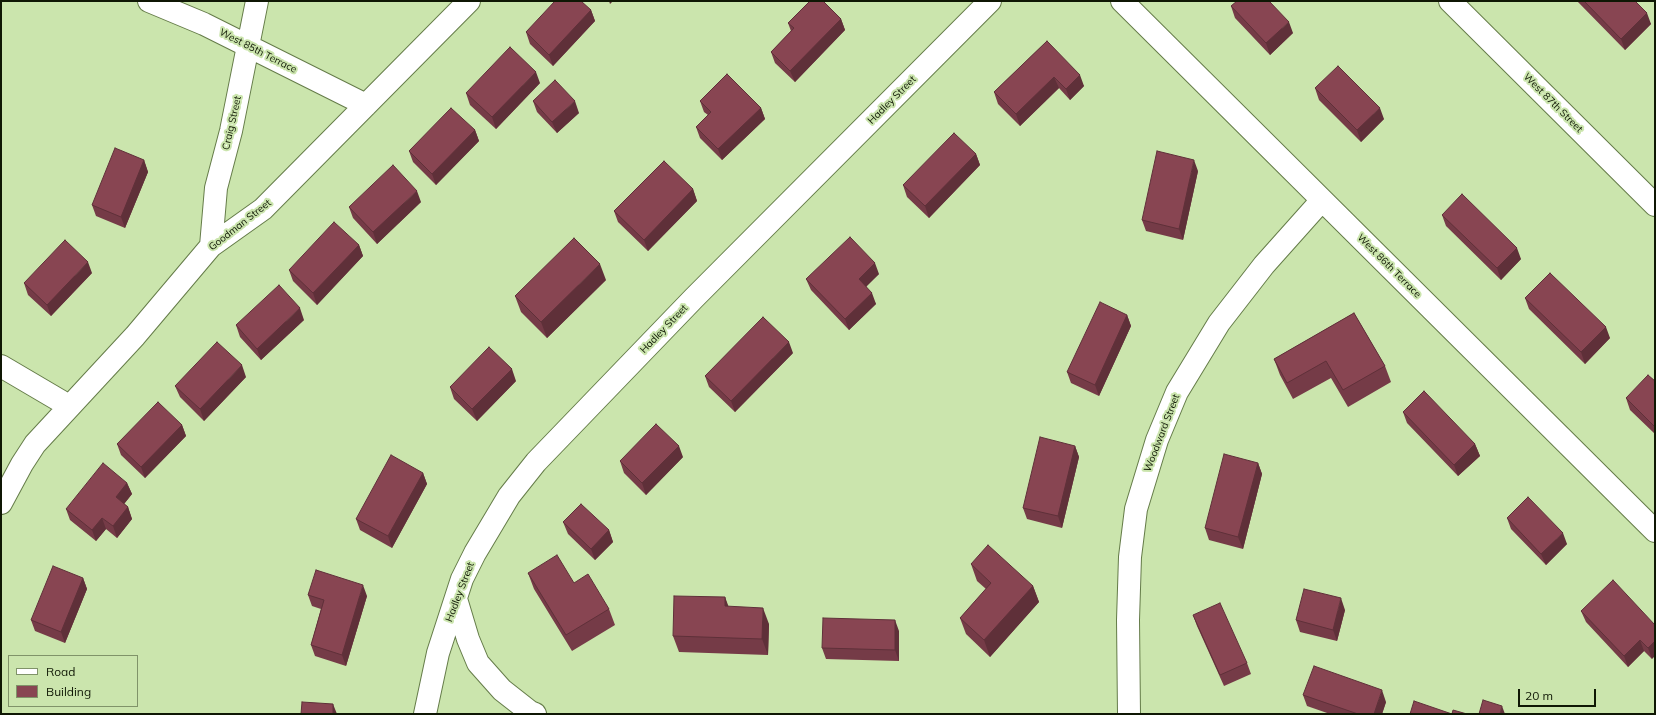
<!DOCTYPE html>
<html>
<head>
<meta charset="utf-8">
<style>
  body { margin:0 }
  #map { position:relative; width:1656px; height:715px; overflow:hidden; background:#cbe5ad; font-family:Mulish,sans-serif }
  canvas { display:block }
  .frame { position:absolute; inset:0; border:2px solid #0f1704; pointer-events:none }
  .legend { position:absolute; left:8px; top:655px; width:130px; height:52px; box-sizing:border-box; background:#cbe5ad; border:1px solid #809369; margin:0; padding:5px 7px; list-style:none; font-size:12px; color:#0f1704 }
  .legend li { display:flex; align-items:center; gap:8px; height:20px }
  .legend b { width:20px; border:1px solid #809369 }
  .scale { position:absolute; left:1518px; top:689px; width:78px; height:18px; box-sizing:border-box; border:2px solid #0f1704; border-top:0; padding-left:5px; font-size:12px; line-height:14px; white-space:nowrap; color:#0f1704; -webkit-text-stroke:3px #cbe5ad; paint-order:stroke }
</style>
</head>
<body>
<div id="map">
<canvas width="1656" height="715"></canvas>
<div class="frame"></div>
<ul class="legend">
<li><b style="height:5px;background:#fff"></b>Road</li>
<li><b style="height:11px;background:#884552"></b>Building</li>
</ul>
<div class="scale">20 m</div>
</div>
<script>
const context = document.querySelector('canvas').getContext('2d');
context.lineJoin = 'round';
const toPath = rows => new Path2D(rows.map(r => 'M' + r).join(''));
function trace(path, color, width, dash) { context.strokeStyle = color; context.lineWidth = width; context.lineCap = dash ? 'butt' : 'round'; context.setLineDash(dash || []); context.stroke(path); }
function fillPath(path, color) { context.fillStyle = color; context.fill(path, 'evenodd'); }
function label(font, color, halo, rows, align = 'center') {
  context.font = font + ' Mulish,sans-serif'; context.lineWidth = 4; context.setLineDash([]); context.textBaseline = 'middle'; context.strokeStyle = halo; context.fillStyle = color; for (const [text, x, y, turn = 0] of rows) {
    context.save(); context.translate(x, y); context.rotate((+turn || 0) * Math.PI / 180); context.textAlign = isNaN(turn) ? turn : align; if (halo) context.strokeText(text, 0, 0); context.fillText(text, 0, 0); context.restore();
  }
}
const minor = toPath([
  [149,1,204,24,366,105],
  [1122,1,1655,531],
  [1450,1,1655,205],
  [211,246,216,188,231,131,257,1],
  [1,366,69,406],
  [1,503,22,464,35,444,135,336,211,246,263,209,469,1],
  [456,599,468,639,478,663,502,690,530,712,535,714],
  [425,714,438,653,462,579,475,553,509,496,536,462,694,298,990,1],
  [1129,714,1128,620,1130,557,1136,509,1157,440,1177,392,1219,323,1264,265,1322,200]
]);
trace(minor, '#657c49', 24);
trace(minor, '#fff', 22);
fillPath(toPath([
  [1577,1,1635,1,1651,24,1625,50],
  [1231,6,1293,33,1270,55,1235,18],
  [591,10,595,21,553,66,530,44,526,32],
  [841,19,845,30,795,82,775,63,771,52,791,31,788,23],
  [1047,41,1084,86,1070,100,1059,88,1020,126,998,104,994,92],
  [540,83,496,129,470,105,466,93],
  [1315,88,1384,119,1361,142,1319,100],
  [533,101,579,113,557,133,537,112],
  [700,101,761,108,765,119,722,160,700,138,696,127,708,115,704,112],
  [475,130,479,141,436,185,413,162,409,151],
  [976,154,980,165,929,218,907,197,903,185],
  [144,160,148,172,125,228,96,216,92,205],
  [1198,171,1183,240,1146,231,1142,220],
  [693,189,697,201,648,251,618,222,614,211],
  [421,202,377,244,353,218,349,207],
  [1442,215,1521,259,1501,280,1446,226],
  [359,245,363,256,317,305,293,281,289,270],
  [92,273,51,316,28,295,24,283],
  [879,274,866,286,876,304,849,330,811,290,806,279],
  [606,280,547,338,521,312,515,296],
  [1525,298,1610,338,1585,364,1529,309],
  [1354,313,1385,366,1391,382,1348,407,1331,378,1293,399,1280,375,1274,359],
  [1127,315,1131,326,1099,396,1071,383,1067,372],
  [304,320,261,360,240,337,236,325],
  [793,353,735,412,709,387,705,376],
  [246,377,204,421,180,397,175,386],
  [516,381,477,421,454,399,450,387],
  [1655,381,1655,434,1630,410,1626,398],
  [1403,412,1475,444,1480,456,1458,476,1407,423],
  [182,425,186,436,145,478,121,455,117,444],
  [1075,446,1079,457,1062,528,1027,519,1023,508],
  [683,457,646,495,624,473,620,461],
  [1258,463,1262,474,1243,549,1209,540,1205,528],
  [423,473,427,484,392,548,360,530,356,519],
  [127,483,132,494,124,504,128,507,132,519,117,538,106,529,96,541,70,520,66,509],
  [1507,518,1567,544,1546,565,1511,529],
  [563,522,609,530,613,542,595,560,568,534],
  [971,564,1033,586,1039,602,990,657,966,634,960,618,986,589,977,581],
  [528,573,574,583,609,609,615,625,572,651,534,589],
  [83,578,87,589,65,643,35,631,31,620],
  [308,595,367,596,346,666,315,656,311,645,321,609,312,606],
  [725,597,728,607,769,624,768,655,679,652,673,636],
  [1345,610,1337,641,1300,632,1296,620],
  [1581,611,1655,625,1652,659,1644,651,1628,667,1586,622],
  [1193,615,1247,663,1251,674,1224,686,1197,626],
  [899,631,899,661,826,659,822,648],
  [1303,695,1386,702,1382,714,1330,714,1307,706]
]), '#753b47');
fillPath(toPath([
  [609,1,613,1,610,4],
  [591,10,595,21,553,66,549,55],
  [1647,13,1651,24,1625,50,1621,39],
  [841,19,845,30,795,82,790,71],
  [1289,22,1293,33,1270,55,1266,43],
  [536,72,540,83,496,129,492,117],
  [1080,75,1084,86,1070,100,1066,89],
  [1054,77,1059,88,1020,126,1016,114],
  [575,101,579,113,557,133,552,122],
  [761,108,765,119,722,160,718,149],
  [1380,108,1384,119,1361,142,1357,130],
  [475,130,479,141,436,185,432,174],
  [976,154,980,165,929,218,925,206],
  [144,160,148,172,125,228,121,217],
  [1194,160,1198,171,1183,240,1179,229],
  [693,189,697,201,648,251,644,240],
  [417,191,421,202,377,244,373,232],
  [359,245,363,256,317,305,313,293],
  [1517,248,1521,259,1501,280,1497,268],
  [88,262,92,273,51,316,47,305],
  [875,263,879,274,863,290,859,279],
  [600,264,606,280,547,338,541,322],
  [872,293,876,304,849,330,845,319],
  [300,308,304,320,261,360,257,349],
  [1127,315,1131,326,1099,396,1095,385],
  [1606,327,1610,338,1585,364,1581,352],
  [789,342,793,353,735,412,731,401],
  [242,365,246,377,204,421,200,409],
  [512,369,516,381,477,421,472,409],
  [182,425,186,436,145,478,141,467],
  [1475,444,1480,456,1458,476,1454,465],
  [679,446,683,457,646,495,642,483],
  [1075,446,1079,457,1062,528,1058,516],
  [1258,463,1262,474,1243,549,1238,537],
  [423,473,427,484,392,548,388,536],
  [127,483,132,494,120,509,116,497],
  [128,507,132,519,117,538,113,526],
  [102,518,106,529,96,541,92,530],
  [609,530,613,542,595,560,591,549],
  [1563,533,1567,544,1546,565,1541,554],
  [83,578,87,589,65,643,61,632],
  [363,585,367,596,346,666,342,655],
  [1033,586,1039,602,990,657,984,640],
  [725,597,731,613,725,606],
  [1341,598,1345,610,1337,641,1333,630],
  [763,608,769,624,768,655,762,639],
  [895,620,899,631,899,661,895,650],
  [1640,640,1644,651,1628,667,1624,656],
  [1655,641,1655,656,1652,659,1648,648],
  [1382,690,1386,702,1382,714,1374,714],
  [333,704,337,714,333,714],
  [1502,706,1505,714,1500,714]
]), '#5f3039');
const building = toPath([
  [555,1,581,1,591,10,549,55,526,32,555,1],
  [810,1,823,1,841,19,790,71,771,52,794,28,788,23,810,1],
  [1237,1,1269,1,1289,22,1266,43,1231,6,1237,1],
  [1584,1,1635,1,1647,13,1621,39,1584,1],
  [1047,41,1080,75,1066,89,1054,77,1016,114,994,92,1047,41],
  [510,47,536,72,492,117,466,93,510,47],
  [1338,66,1380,108,1357,130,1315,88,1338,66],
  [727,74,761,108,718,149,696,127,711,112,700,101,727,74],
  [555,80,575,101,552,122,533,101,555,80],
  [451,108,475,130,432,174,409,151,451,108],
  [954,133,976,154,925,206,903,185,954,133],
  [115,148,144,160,121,217,92,205,115,148],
  [1157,151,1194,160,1179,229,1142,220,1157,151],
  [664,161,693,189,644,240,614,211,664,161],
  [393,165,417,191,373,232,349,207,393,165],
  [1462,194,1517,248,1497,268,1442,215,1462,194],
  [334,222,359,245,313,293,289,270,334,222],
  [850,237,875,263,859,279,872,293,845,319,806,279,850,237],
  [574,238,600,264,541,322,515,296,574,238],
  [65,240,88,262,47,305,24,283,65,240],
  [1550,273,1606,327,1581,352,1525,298,1550,273],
  [279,285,300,308,257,349,236,325,279,285],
  [1100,302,1127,315,1095,385,1067,372,1100,302],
  [1354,313,1385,366,1343,390,1326,361,1287,383,1274,359,1354,313],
  [763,317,789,342,731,401,705,376,763,317],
  [217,342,242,365,200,409,175,386,217,342],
  [489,347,512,369,472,409,450,387,489,347],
  [1648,375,1655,381,1655,427,1626,398,1648,375],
  [1424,391,1475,444,1454,465,1403,412,1424,391],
  [158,402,182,425,141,467,117,444,158,402],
  [656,424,679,446,642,483,620,461,656,424],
  [1040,437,1075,446,1058,516,1023,508,1040,437],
  [1224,454,1258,463,1238,537,1205,528,1224,454],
  [391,455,423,473,388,536,356,519,391,455],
  [103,463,127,483,116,497,128,507,113,526,102,518,92,530,66,509,103,463],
  [1528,497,1563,533,1541,554,1507,518,1528,497],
  [581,504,609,530,591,549,563,522,581,504],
  [988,545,1033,586,984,640,960,618,991,583,971,564,988,545],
  [557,555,574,583,588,574,609,609,566,635,528,573,557,555],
  [53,566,83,578,61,632,31,620,53,566],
  [316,570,363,585,342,655,311,645,324,600,308,595,316,570],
  [1613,580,1655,625,1655,641,1648,648,1640,640,1624,656,1581,611,1613,580],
  [1304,589,1341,598,1333,630,1296,620,1304,589],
  [674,596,725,597,725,606,763,608,762,639,673,636,674,596],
  [1220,603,1247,663,1220,675,1193,615,1220,603],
  [823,618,895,620,895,650,822,648,823,618],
  [1314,666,1382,690,1374,714,1358,714,1303,695,1314,666],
  [1483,700,1502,706,1500,714,1479,714,1483,700],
  [1414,701,1452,714,1453,710,1467,714,1410,714,1414,701],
  [302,702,333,704,333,714,301,714,302,702]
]);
fillPath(building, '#884552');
trace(building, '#5f3039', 1);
label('10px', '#0f1704', '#cbe5ad', [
  ["West 85th Terrace",258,51,27],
  ["Hadley Street",892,100,-45],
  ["West 87th Street",1553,103,45],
  ["Craig Street",232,123,-77],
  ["Goodman Street",240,225,-38],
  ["West 86th Terrace",1389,266,45],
  ["Hadley Street",664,329,-46],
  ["Woodward Street",1162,433,-69],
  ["Hadley Street",460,592,-69]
]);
</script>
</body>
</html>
